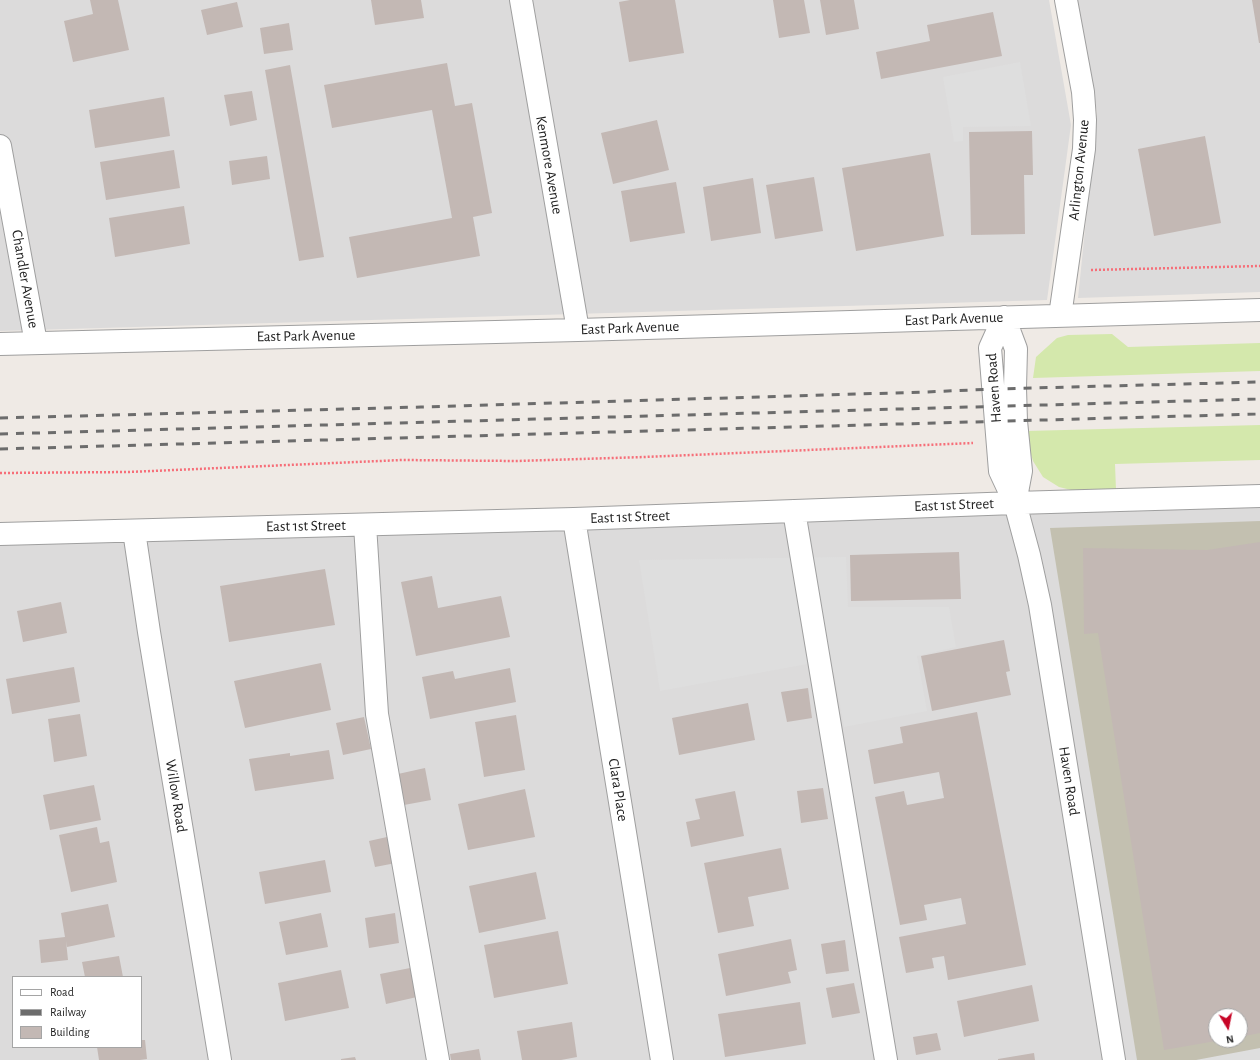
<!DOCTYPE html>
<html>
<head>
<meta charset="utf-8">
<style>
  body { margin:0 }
  #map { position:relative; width:1260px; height:1060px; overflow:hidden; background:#efeae5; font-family:"Alegreya Sans",sans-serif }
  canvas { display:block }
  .legend { position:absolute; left:12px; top:976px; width:130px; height:72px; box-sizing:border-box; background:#fff; border:1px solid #a5a5a5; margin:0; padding:5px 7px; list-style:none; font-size:12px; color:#1e1e1e }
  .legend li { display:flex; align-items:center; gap:8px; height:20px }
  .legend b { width:20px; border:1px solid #a5a5a5 }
  .north { position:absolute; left:1208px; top:1008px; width:40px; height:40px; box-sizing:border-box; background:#fff; border:1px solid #a5a5a5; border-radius:50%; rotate:170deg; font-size:11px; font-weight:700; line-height:16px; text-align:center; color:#1e1e1e }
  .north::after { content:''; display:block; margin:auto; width:14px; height:18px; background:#c70527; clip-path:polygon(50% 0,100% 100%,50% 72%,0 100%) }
</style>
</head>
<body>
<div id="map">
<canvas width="1260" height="1060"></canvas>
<ul class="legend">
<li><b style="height:5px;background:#fff"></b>Road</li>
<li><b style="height:5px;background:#6c6c6c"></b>Railway</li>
<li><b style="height:11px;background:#c3b8b4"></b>Building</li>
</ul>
<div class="north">N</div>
</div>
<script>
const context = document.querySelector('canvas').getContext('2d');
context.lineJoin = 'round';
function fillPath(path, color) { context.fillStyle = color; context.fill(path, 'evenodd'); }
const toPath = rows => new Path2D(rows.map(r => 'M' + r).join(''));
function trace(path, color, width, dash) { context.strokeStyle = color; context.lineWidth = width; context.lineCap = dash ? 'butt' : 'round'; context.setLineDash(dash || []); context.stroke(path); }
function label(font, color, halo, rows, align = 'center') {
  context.font = font + ' "Alegreya Sans",sans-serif'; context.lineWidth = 3.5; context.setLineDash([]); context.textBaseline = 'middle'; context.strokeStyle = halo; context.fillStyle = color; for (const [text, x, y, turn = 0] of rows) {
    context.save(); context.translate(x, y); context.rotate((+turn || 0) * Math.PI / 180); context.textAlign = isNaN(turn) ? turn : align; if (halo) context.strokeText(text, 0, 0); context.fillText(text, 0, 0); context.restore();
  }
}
fillPath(toPath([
  [0,0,1049,0,1071,125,1047,300,0,331],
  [1077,0,1260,0,1260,292,1078,298,1097,113],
  [1260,501,1260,1060,0,1060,0,528],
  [13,977,141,977,141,1047,13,1047],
  [1216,1016,1240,1016,1240,1040,1216,1040]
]), '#dcdbdb');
fillPath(toPath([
  [1260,521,1260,1060,1137,1060,1050,528],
  [1216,1016,1240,1016,1240,1040,1216,1040]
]), '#c3c0b0');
fillPath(toPath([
  [1112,334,1128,347,1260,343,1260,371,1033,378,1036,357,1057,338,1068,335],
  [1260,425,1260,460,1115,464,1116,490,1075,491,1059,487,1043,477,1033,461,1028,445,1026,431]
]), '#d4e8ac');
fillPath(toPath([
  [1020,62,1031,126,963,127,963,141,954,142,943,77],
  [846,557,848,607,949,607,956,647,917,656,927,711,844,727,834,672,816,676,813,663,660,691,639,560],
  [1260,1048,1260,1060,1196,1060]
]), '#dedede');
fillPath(toPath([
  [90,0,118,0,129,50,73,62,64,21,93,14],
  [371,0,421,0,424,18,375,25],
  [630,0,675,0,684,53,629,62,619,2],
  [773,0,804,0,810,33,779,38],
  [820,0,854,0,859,29,826,35],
  [1252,0,1260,0,1260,43,1259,43],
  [237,2,243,27,207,35,201,10],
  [993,12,1002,56,881,79,876,52,930,41,927,25],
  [289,23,293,50,264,54,260,28],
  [447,63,455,106,472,103,492,213,473,217,480,256,357,278,349,237,452,218,432,110,332,128,324,85],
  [290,65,324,257,299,261,265,70],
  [252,91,257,120,230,126,224,95],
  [164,97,170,136,95,148,89,110],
  [657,120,669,170,613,184,601,133],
  [1032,131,1033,175,1024,175,1025,234,971,235,969,132],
  [1205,136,1221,223,1154,236,1138,149],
  [174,150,180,188,106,200,100,162],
  [930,153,944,236,856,251,842,168],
  [267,156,270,179,232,185,229,161],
  [814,177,823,231,775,239,766,185],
  [753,178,761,233,711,241,703,187],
  [676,182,685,233,630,242,621,191],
  [184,206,190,244,115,257,109,218],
  [1260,542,1260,1033,1240,1037,1240,1016,1216,1016,1216,1041,1164,1050,1098,633,1084,634,1083,548,1207,550],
  [959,552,961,599,851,601,850,555],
  [325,569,335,625,229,642,220,586],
  [432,576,438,608,501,596,510,637,416,656,401,582],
  [61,602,67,633,23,642,17,611],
  [1004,640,1010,671,1006,672,1011,695,932,711,921,656],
  [321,663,331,710,245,728,234,681],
  [74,667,80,702,12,714,6,679],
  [510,668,516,702,430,719,422,677,453,671,455,679],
  [808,688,812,718,787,722,781,692],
  [748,703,755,740,679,755,672,718],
  [977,712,1026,965,948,980,944,956,932,958,934,968,906,973,899,937,966,924,961,898,924,905,927,920,900,925,875,797,904,791,907,805,944,798,939,772,874,784,868,750,903,743,900,727],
  [80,714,87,756,54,762,48,719],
  [516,715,525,770,484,777,475,722],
  [364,717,371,749,343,755,336,723],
  [329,750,334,779,255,791,249,759,290,753,290,756],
  [425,768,431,800,404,805,398,774],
  [94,785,101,820,50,830,43,795],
  [823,788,828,819,801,823,797,791],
  [525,789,535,837,468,850,458,804],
  [735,791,744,836,691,847,686,822,700,819,695,799],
  [97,827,100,843,109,841,117,882,71,892,59,835],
  [396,835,401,862,375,867,369,841],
  [781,848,789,889,748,897,754,926,718,933,704,863],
  [325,860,331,892,265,904,259,872],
  [536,872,546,919,479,933,469,886],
  [108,904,115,937,67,947,66,941,68,960,41,963,39,940,65,937,61,913],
  [321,913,328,947,286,955,279,922],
  [395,913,399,943,369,948,365,918],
  [558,931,568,984,494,998,484,945],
  [791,939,797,970,788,972,791,983,726,996,718,954],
  [845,940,849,971,826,974,821,944],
  [119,956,123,977,85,977,82,962],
  [410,968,417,997,386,1004,380,974],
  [341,970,349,1008,285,1021,278,983],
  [854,983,860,1013,832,1018,826,988],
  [1032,985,1039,1021,964,1037,957,1001],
  [800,1002,806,1044,725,1057,718,1014],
  [572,1022,577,1057,561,1060,522,1060,517,1031],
  [937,1033,941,1050,916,1055,913,1037],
  [141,1040,145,1040,147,1059,140,1060,99,1060,97,1047,141,1047],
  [479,1049,481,1060,451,1060,450,1054],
  [1034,1053,1035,1060,998,1060,998,1059],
  [355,1057,356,1060,341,1060,341,1059]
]), '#c3b8b4');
const minor = toPath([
  [521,0,578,330],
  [0,146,36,343],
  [1060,316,1084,149,1085,120,1083,92,1066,0],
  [1004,317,990,348,1000,471,1015,503,1029,555,1040,605,1114,1060],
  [1004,317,1016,349,1015,388,1016,421,1021,471,1015,503],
  [0,344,578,330,1260,310],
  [794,511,886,1060],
  [574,519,662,1060],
  [365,525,377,714,438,1060],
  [134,531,149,632,220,1060],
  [0,534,574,519,1015,503,1260,496]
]);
trace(minor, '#9f9f9f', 24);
trace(toPath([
  [1091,270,1260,266],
  [0,473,129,472,402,460,516,461,644,457,973,443]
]), '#f66e78', 2.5, [2, 2]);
trace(minor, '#fff', 22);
trace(toPath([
  [0,418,421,407,926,392,994,389,1260,382],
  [0,434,1260,399],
  [0,449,1260,414]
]), '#6c6c6c', 3, [8, 8]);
label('15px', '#1e1e1e', '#fff', [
  ["Kenmore Avenue",549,165,80],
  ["Arlington Avenue",1079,170,-84],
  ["Chandler Avenue",25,279,80],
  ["East Park Avenue",954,319,-2],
  ["East Park Avenue",630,328,-2],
  ["East Park Avenue",306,336,-1],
  ["Haven Road",994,388,-94],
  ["East 1st Street",954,505,-2],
  ["East 1st Street",630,517,-2],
  ["East 1st Street",306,526,-1],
  ["Haven Road",1069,781,81],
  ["Clara Place",618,790,81],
  ["Willow Road",176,796,81]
]);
</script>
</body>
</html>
